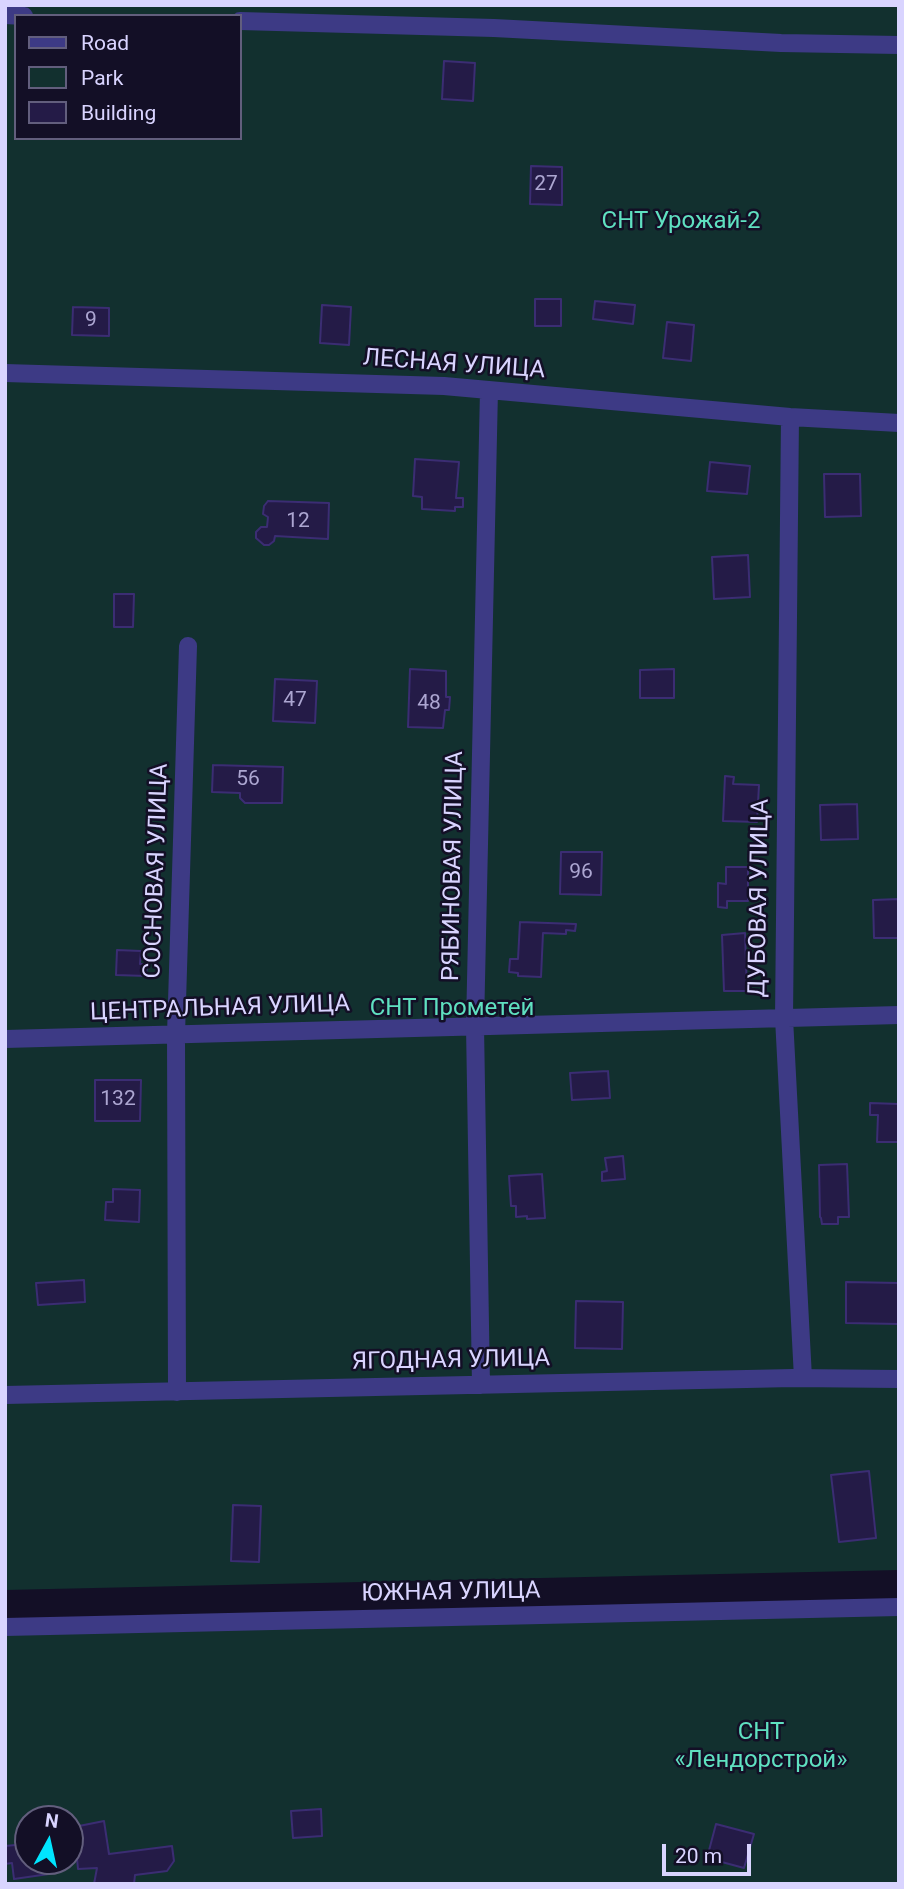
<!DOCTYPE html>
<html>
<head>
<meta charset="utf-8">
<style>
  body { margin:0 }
  #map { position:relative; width:904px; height:1889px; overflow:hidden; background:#130f26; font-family:Roboto,sans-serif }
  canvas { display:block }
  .frame { position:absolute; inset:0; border:7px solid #d9d4ff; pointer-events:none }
  .legend { position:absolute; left:14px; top:14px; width:228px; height:126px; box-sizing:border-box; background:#130f26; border:2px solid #625e7d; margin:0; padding:9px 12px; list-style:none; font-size:21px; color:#d9d4ff }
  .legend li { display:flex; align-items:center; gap:14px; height:35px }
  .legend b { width:35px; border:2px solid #625e7d }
  .north { position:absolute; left:14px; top:1805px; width:70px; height:70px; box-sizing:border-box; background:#130f26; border:2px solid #625e7d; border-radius:50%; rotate:8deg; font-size:19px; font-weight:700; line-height:28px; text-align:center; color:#d9d4ff }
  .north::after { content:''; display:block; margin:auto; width:24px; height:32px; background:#00e5ff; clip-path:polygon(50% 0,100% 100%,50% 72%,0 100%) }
  .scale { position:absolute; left:662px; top:1844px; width:89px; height:32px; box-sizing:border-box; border:4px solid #d9d4ff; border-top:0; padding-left:9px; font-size:21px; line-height:24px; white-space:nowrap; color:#d9d4ff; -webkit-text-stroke:5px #130f26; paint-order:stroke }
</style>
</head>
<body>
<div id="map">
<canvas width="904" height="1889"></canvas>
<div class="frame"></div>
<ul class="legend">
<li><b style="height:9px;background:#3d3a85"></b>Road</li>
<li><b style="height:19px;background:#12302f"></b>Park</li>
<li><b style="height:19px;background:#241b47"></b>Building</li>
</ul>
<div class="north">N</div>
<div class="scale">20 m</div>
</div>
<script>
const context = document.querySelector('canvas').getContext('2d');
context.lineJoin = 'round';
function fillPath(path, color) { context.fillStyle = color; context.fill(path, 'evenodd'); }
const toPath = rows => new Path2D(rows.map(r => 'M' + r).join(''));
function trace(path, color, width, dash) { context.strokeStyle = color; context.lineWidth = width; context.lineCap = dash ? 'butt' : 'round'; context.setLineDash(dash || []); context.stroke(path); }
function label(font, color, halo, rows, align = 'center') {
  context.font = font + ' Roboto,sans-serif'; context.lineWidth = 5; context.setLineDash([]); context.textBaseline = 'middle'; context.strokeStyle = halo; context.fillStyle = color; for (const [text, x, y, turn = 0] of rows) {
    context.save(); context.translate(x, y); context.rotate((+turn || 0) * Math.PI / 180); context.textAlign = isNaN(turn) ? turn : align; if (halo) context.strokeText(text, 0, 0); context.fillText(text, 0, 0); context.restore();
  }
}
fillPath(toPath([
  [5,5,899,5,899,1570,5,1590],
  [16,16,240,16,240,138,16,138],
  [899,1607,899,1884,5,1884,5,1627],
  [28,1819,70,1819,70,1861,28,1861]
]), '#12302f');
const building = toPath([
  [444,61,475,63,473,101,442,99,444,61],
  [531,166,562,167,562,205,530,204,531,166],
  [535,299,561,299,561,326,535,326,535,299],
  [595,301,635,305,633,324,593,319,595,301],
  [322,305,351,307,349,345,320,343,322,305],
  [73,307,109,308,109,336,72,335,73,307],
  [667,322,694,325,691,361,663,358,667,322],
  [415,459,459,462,456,498,463,498,463,507,455,507,455,511,422,509,422,497,413,496,415,459],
  [710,462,750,466,747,494,707,491,710,462],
  [824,474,860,474,861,516,825,517,824,474],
  [268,501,329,503,328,539,275,536,274,541,269,545,264,545,256,538,256,532,261,527,267,527,268,517,263,514,264,506,268,501],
  [748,555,750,597,714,599,712,557,748,555],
  [114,594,134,594,133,627,114,627,114,594],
  [410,669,446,671,446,697,450,697,449,710,445,710,443,728,408,727,410,669],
  [674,669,674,698,640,698,640,670,674,669],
  [275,679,317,681,315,723,273,721,275,679],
  [213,765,283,767,282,803,245,803,240,798,240,793,212,792,213,765],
  [725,776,734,777,733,784,759,785,757,822,723,821,725,776],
  [857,804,858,839,821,840,820,805,857,804],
  [561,852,602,852,601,895,560,894,561,852],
  [726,867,748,867,748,901,727,901,727,908,718,907,718,883,726,884,726,867],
  [899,899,899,938,874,938,873,900,899,899],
  [520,922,576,924,575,931,566,930,566,934,543,933,541,977,518,976,518,973,509,972,510,959,518,959,520,922],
  [745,933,747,991,724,991,722,935,745,933],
  [117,950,141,951,140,964,147,964,146,976,116,975,117,950],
  [608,1071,610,1098,572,1100,570,1073,608,1071],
  [95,1080,141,1080,140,1121,95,1121,95,1080],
  [870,1103,899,1104,899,1142,877,1142,878,1115,870,1115,870,1103],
  [623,1156,625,1179,602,1181,602,1172,607,1171,605,1158,623,1156],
  [847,1164,849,1217,838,1217,838,1224,822,1224,821,1218,820,1217,819,1165,847,1164],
  [542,1174,545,1218,527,1219,527,1216,516,1217,516,1206,511,1206,509,1176,542,1174],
  [113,1189,140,1190,139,1222,105,1220,106,1202,113,1202,113,1189],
  [84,1280,85,1302,38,1305,36,1283,84,1280],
  [846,1282,899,1283,899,1324,846,1323,846,1282],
  [576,1301,623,1302,622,1349,575,1348,576,1301],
  [869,1471,876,1538,839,1542,831,1475,869,1471],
  [233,1505,261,1506,259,1562,231,1561,233,1505],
  [321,1809,322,1836,293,1838,291,1811,321,1809],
  [104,1821,109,1854,172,1846,174,1861,167,1871,135,1875,134,1884,94,1884,97,1868,78,1869,74,1827,104,1821],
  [716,1824,754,1834,744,1868,707,1858,716,1824],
  [25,1840,28,1840,28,1861,61,1861,48,1863,49,1874,14,1879,12,1863,5,1864,5,1846,26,1844,25,1840]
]);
fillPath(building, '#241b47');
trace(building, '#3b2d73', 2);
trace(toPath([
  [5,15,24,16],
  [240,21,494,28,781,43,899,45],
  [5,373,444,386,790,417,899,423],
  [790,417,784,1018,803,1378],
  [5,1039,899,1015],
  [481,1385,475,1026,489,390],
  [177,1392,176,1034,188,646],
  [5,1395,793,1378,899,1379],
  [5,1627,899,1607]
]), '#3d3a85', 18);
label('21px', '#aca6d1', null, [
  ["27",546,185],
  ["9",91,321],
  ["12",298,522],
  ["47",295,701],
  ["48",429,704],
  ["56",248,780],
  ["96",581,873],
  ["132",118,1100]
]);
label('24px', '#5fe0c0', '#130f26', [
  ["СНТ Урожай-2",681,222],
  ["СНТ Прометей",452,1009],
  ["СНТ",761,1733],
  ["«Лендорстрой»",761,1761]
]);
label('24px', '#d9d4ff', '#130f26', [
  ["ЛЕСНАЯ УЛИЦА",454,365,4],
  ["РЯБИНОВАЯ УЛИЦА",454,866,-89],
  ["СОСНОВАЯ УЛИЦА",157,871,-88],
  ["ДУБОВАЯ УЛИЦА",760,898,-89],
  ["ЦЕНТРАЛЬНАЯ УЛИЦА",220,1009,-2],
  ["ЯГОДНАЯ УЛИЦА",451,1361,-1],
  ["ЮЖНАЯ УЛИЦА",451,1593,-1]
]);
</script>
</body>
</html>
